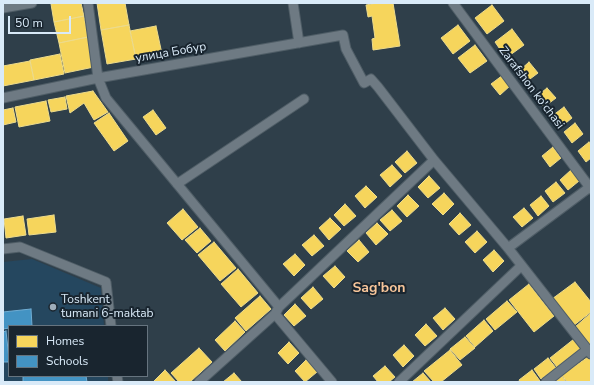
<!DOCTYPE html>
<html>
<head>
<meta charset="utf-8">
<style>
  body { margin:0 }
  #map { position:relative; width:594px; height:385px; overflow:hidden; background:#2f3f4a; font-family:"Nunito Sans",sans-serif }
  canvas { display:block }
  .frame { position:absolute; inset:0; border:4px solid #d9eaf8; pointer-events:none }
  .legend { position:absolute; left:8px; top:325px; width:140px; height:52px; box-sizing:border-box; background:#19252f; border:1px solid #66747f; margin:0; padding:5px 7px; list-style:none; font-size:12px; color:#d9eaf8 }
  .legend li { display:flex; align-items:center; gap:8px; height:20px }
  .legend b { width:20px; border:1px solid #66747f }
  .scale { position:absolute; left:8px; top:16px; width:63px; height:18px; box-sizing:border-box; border:2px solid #d9eaf8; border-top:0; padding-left:5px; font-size:12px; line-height:14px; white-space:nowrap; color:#d9eaf8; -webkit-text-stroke:3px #19252f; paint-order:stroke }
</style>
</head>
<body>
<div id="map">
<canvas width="594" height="385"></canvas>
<div class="frame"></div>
<ul class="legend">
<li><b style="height:11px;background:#f6d55c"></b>Homes</li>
<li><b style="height:11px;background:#4393c3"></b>Schools</li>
</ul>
<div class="scale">50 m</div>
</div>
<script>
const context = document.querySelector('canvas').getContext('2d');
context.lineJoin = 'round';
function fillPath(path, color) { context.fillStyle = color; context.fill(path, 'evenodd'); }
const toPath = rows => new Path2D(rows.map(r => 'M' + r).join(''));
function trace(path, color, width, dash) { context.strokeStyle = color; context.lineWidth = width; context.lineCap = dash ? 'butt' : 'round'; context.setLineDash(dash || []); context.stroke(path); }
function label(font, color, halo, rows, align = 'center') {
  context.font = font + ' "Nunito Sans",sans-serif'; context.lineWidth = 4; context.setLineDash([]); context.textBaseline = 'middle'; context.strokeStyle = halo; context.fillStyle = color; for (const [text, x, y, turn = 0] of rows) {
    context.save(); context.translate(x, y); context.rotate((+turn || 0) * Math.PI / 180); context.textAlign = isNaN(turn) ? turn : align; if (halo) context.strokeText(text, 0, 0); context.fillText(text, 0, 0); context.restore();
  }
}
fillPath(toPath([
  [32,259,101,288,104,326,9,326,9,376,108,376,108,382,3,382,3,262]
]), '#25475f');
const homes = toPath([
  [56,3,81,3,84,16,54,22,51,4,56,3],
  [97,3,125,3,129,25,101,30,97,3],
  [377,3,393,3,400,46,373,50,372,39,375,38,372,16,368,17,366,5,377,3],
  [492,5,504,21,487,34,475,18,492,5],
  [84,16,88,37,59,43,54,22,84,16],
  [129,25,136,59,107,64,101,30,129,25],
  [458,25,470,41,453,54,441,38,458,25],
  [156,26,162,54,136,59,130,31,156,26],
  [512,29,524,45,506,58,495,42,512,29],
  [88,37,94,67,65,73,59,43,88,37],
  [475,45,487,61,470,73,458,58,475,45],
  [60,54,64,74,34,80,30,60,60,54],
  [30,61,34,80,3,86,3,66,30,61],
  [529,62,538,73,526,82,518,72,529,62],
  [503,75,511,85,500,95,491,84,503,75],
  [547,88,556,98,544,107,536,97,547,88],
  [93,91,108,112,94,120,84,103,70,113,66,96,93,91],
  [65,97,67,109,51,112,48,100,65,97],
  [46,101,50,121,19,127,15,107,46,101],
  [564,107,572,118,561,127,552,116,564,107],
  [13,108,16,122,3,125,3,110,13,108],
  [153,110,166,128,156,135,143,117,153,110],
  [109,113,128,141,114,151,94,123,109,113],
  [575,123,583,134,572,143,564,132,575,123],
  [589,142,591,145,591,158,586,162,578,151,589,142],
  [553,147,561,158,550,167,542,156,553,147],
  [407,151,417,163,405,173,395,162,407,151],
  [392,165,402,176,390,187,380,175,392,165],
  [571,170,579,181,568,190,560,180,571,170],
  [429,176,440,188,428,198,418,187,429,176],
  [556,182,565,193,553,202,545,191,556,182],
  [366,186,377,197,365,208,355,196,366,186],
  [444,193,454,204,443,215,432,204,444,193],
  [408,195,419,206,407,217,397,206,408,195],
  [541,196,549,206,538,216,530,205,541,196],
  [345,204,356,216,344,226,334,215,345,204],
  [524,208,533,218,522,227,513,217,524,208],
  [183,209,198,227,182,240,167,223,183,209],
  [392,210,402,221,390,231,380,220,392,210],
  [460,213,471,225,459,235,449,224,460,213],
  [54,215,56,232,29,235,27,219,54,215],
  [23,216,26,235,6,238,4,219,23,216],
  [330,218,341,229,329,240,319,228,330,218],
  [377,223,388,234,376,245,366,233,377,223],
  [200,228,211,241,197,253,185,240,200,228],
  [477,231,487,242,475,253,465,242,477,231],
  [314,235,324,246,312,256,302,245,314,235],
  [359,240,369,252,358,262,347,251,359,240],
  [214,242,236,268,220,281,198,255,214,242],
  [494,250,504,261,493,272,483,260,494,250],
  [295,254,305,265,294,276,283,264,295,254],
  [335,266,345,277,334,288,323,276,335,266],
  [238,269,258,293,241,307,221,284,238,269],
  [575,282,591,302,591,312,573,326,552,299,575,282],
  [529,284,554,316,534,332,509,300,529,284],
  [313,287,323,299,311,309,301,298,313,287],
  [260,296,271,309,246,331,235,318,260,296],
  [507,301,517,312,495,330,486,319,507,301],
  [295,304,306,316,294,326,284,315,295,304],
  [445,308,455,319,443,330,433,318,445,308],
  [591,313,591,346,575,327,591,313],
  [484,320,493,331,475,347,466,336,484,320],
  [235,321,245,332,225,351,215,340,235,321],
  [426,324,437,336,425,346,415,335,426,324],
  [465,337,475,348,460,360,450,349,465,337],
  [574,339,581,348,557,367,550,358,574,339],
  [289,342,299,353,288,364,278,353,289,342],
  [404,345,414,356,403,367,393,355,404,345],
  [199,348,212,362,190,382,179,382,171,373,199,348],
  [450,350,462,365,441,382,434,382,424,371,450,350],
  [591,355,591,382,567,382,562,375,591,355],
  [548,358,556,368,541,379,534,369,548,358],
  [306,360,317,372,305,382,295,371,306,360],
  [385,366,395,377,389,382,378,382,373,376,385,366],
  [165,370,176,382,153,382,165,370],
  [532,370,540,381,520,382,519,380,532,370],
  [234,373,242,382,223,382,234,373],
  [423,373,431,382,412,382,423,373],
  [562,376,566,382,555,382,562,376]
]);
fillPath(homes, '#f6d55c');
trace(homes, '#eddb8b', 1);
const schools = toPath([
  [31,309,32,326,9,326,9,328,3,329,3,312,31,309],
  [6,331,9,359,8,362,3,362,3,332,6,331],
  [23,376,86,376,87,382,23,382,23,376]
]);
fillPath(schools, '#4393c3');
trace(schools, '#70add3', 1);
const minor = toPath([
  [88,3,98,78,106,98,279,307],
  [293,3,299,43],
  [453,3,591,189],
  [3,8,32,3],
  [3,98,98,78,343,35,346,49,364,83,371,79,378,87,434,160,508,248,591,354],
  [177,184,304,99],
  [508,248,590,187],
  [3,249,20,247,106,282,111,326],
  [275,314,332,382],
  [117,376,118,382],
  [199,382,275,314,279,307,434,160],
  [399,382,521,266],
  [546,382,588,349]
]);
trace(minor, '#4f5d66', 11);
trace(minor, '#6e7a83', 9);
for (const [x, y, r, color] of [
  [53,307,4,"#9eaebb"]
]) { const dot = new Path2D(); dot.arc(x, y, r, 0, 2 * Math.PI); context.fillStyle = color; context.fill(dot); trace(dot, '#19252f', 1.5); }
label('12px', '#d9eaf8', '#19252f', [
  ["улица Бобур",171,53,-10],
  ["Zarafshon ko'chasi",531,88,53]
]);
label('12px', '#d9eaf8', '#19252f', [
  ["Toshkent",61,300],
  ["tumani 6-maktab",61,314]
], 'left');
label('bold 14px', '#f7c59a', '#19252f', [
  ["Sag'bon",379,289]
]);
</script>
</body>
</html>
